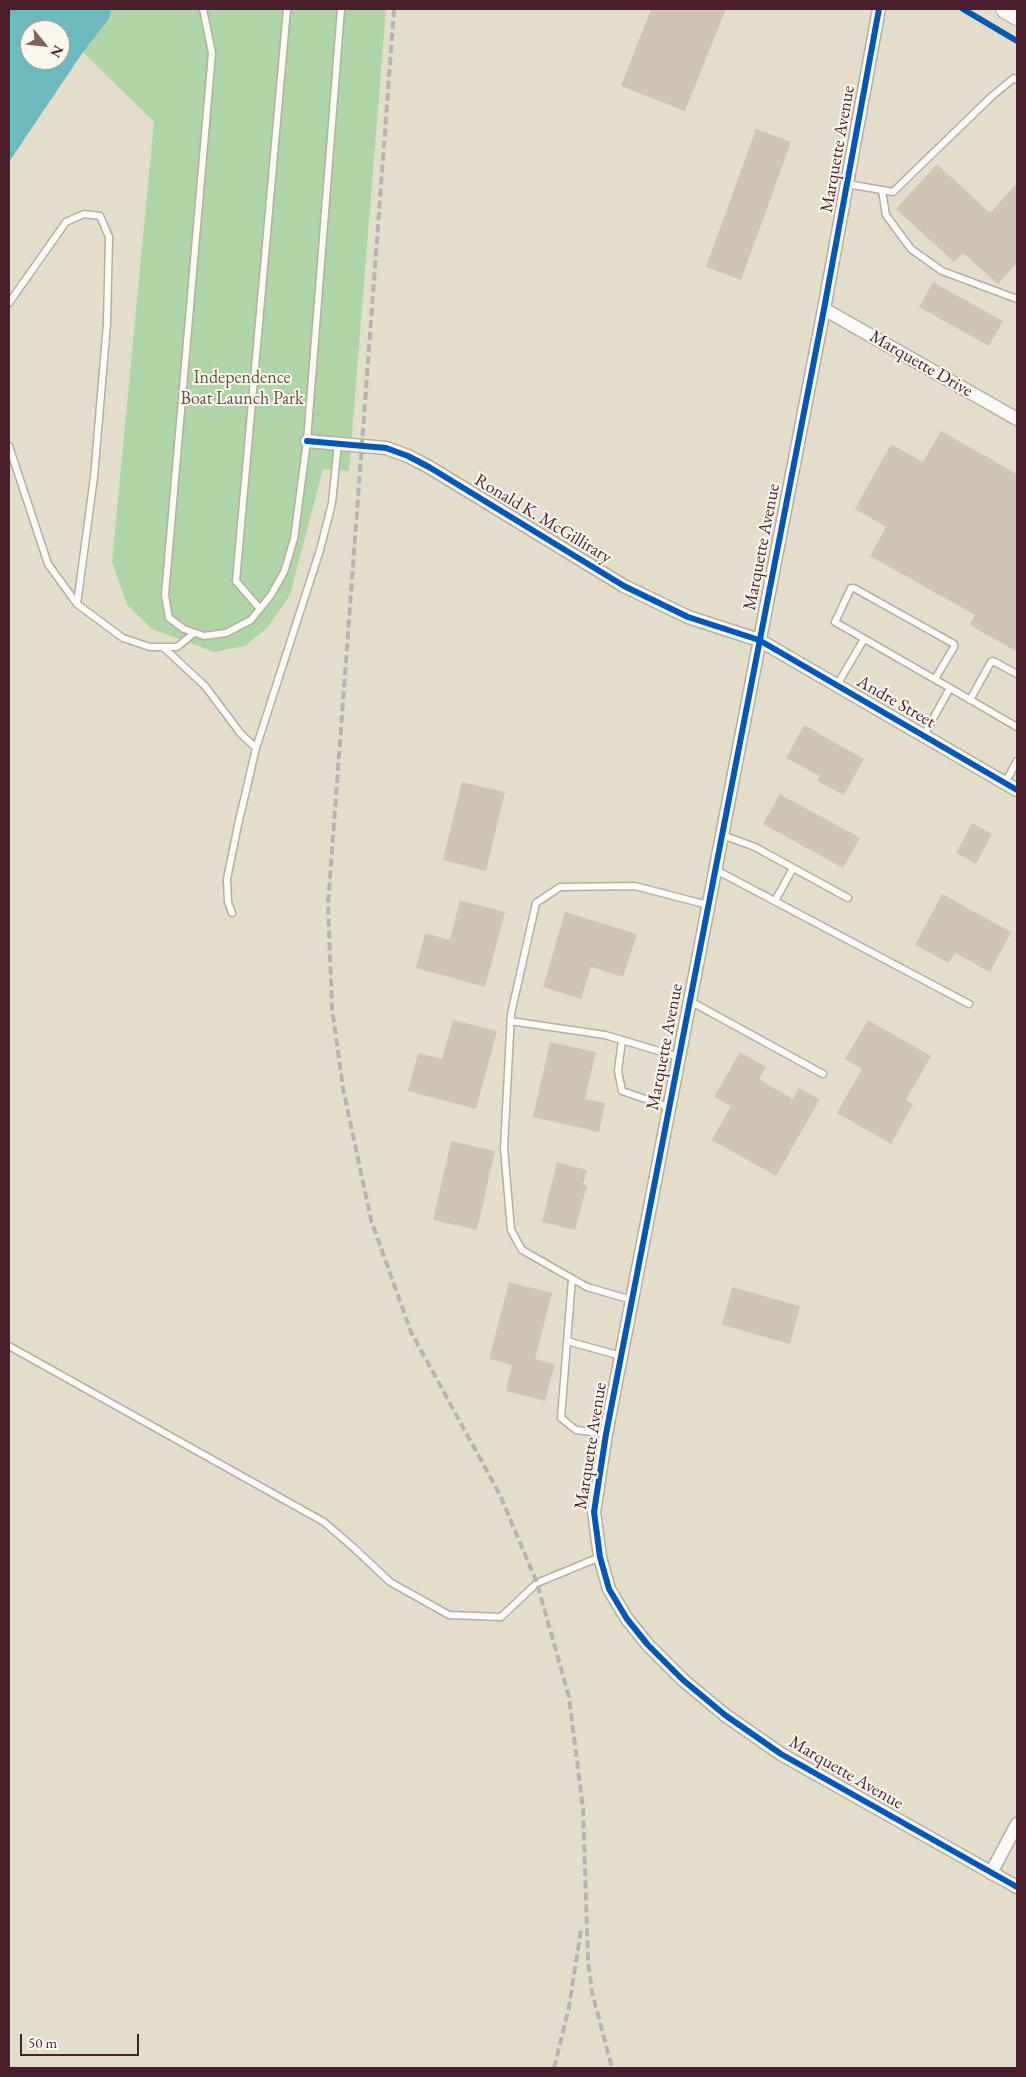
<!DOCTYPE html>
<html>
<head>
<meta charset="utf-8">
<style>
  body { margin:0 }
  #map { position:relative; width:1026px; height:2077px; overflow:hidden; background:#e3decc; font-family:"EB Garamond",serif }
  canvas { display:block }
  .frame { position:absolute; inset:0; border:10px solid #4a1f2b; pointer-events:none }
  .north { position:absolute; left:20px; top:20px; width:50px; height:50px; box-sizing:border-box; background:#fbf7ec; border:1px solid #b4a19f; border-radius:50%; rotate:118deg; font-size:14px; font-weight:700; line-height:20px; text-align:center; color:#4a1f2b }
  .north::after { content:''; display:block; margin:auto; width:18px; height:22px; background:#806263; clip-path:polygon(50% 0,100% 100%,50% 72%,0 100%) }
  .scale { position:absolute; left:20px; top:2034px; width:119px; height:22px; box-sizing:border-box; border:2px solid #4a1f2b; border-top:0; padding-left:6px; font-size:15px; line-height:18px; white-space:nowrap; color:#4a1f2b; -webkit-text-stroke:4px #fbf7ec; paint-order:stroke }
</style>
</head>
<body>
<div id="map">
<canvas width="1026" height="2077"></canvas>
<div class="frame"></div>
<div class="north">N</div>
<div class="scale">50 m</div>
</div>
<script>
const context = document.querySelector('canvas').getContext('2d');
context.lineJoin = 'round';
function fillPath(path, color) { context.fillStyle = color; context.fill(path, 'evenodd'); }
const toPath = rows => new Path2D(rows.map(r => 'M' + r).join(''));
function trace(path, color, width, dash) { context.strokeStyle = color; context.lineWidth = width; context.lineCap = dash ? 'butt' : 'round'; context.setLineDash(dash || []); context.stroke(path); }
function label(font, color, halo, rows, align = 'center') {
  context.font = font + ' "EB Garamond",serif'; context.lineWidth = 4; context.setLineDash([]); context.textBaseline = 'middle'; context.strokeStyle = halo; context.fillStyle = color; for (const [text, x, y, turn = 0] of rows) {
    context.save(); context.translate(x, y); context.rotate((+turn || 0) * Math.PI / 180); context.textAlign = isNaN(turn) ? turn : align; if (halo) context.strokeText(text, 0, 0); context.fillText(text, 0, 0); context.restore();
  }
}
fillPath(toPath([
  [111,9,386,9,349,471,323,469,290,595,267,628,245,646,214,652,152,629,127,605,112,562,154,122,83,52,109,19]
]), '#aed4a7');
fillPath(toPath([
  [9,9,111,9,109,19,83,52,9,162],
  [30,30,60,30,60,60,30,60]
]), '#6dbabe');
fillPath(toPath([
  [651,9,726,9,685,111,621,86],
  [756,129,791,142,741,280,706,267],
  [937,164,990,213,1017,183,1017,263,998,284,963,253,954,262,896,209],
  [933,282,1003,321,989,346,919,307],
  [941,431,1017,474,1017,652,970,625,975,615,870,556,886,527,855,509,891,444,923,462],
  [804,725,864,759,844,795,817,781,820,776,786,758],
  [462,782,505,792,486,871,443,860],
  [780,794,860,838,843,868,763,824],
  [972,823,992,834,976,864,956,853],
  [942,894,1011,932,990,972,955,953,949,963,915,945],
  [460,900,505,912,485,987,416,968,425,933,450,940],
  [565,912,637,934,623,977,591,967,581,999,543,987],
  [453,1020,497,1031,476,1109,408,1091,418,1053,442,1059],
  [868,1020,931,1056,906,1100,913,1104,891,1144,837,1113,862,1069,845,1059],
  [550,1042,596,1052,585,1099,605,1103,599,1132,533,1117],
  [740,1052,766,1067,759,1079,793,1099,799,1088,820,1099,776,1176,712,1140,731,1106,714,1097],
  [451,1141,495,1151,477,1230,433,1220],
  [557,1162,587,1170,583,1185,587,1185,575,1230,542,1222],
  [509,1282,552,1293,535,1359,555,1364,545,1401,506,1391,512,1365,489,1359],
  [732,1287,800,1306,790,1344,722,1325]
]), '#cec5b4');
const service = toPath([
  [203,9,212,53,165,595,169,618,184,629,204,636,226,633,251,620,271,595,284,572,294,539,307,441,341,9],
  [847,184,893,192,991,97,1014,78,1017,80],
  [882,190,886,215,911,249,942,271,1017,299],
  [9,303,66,222,84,214,100,216,109,237,107,324,94,477,77,604],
  [9,446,48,564,77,604,123,638,150,647,177,647,194,633],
  [260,609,236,581,287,9],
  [163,647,205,686,241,734,256,748],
  [935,679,954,647,954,644,854,588,851,588,835,622,950,688],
  [837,685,864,639],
  [970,700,991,662,993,661,1017,674],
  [924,735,950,688,1017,727],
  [1005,783,1017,761],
  [722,835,755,847,848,898],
  [716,870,969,1004],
  [775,901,793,868],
  [232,913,228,902,227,879,238,825,256,748,320,550,332,503,338,443],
  [690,1001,823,1074],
  [510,1021,605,1035,679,1057],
  [622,1040,618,1071,622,1091,669,1107],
  [572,1279,561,1418,576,1430,606,1434],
  [632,1300,587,1287,522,1250,511,1230,504,1148,511,1014,536,903,560,887,635,886,708,905],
  [567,1341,621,1356],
  [9,1346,324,1522,354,1548,390,1582,449,1615,501,1617,537,1583,600,1557]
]);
const minor = toPath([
  [879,9,824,309,606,1434,594,1512,600,1557,609,1589,627,1619,648,1645,683,1680,725,1715,781,1754,1017,1887],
  [824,309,1017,419],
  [307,441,386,448,408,456,429,467,624,586,688,617,759,640,1017,790],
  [991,1873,1017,1824]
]);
const secondary = toPath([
  [1005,9,1017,16]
]);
trace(service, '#b5aea4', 9);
trace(minor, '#b5aea4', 15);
trace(secondary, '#b5aea4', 20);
trace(service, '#fbfaf7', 6);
trace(minor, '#fbfaf7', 12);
trace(secondary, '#fbfaf7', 18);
trace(toPath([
  [394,9,328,905,332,1008,343,1088,371,1220,411,1332,500,1495,537,1583,569,1697,583,1809,588,1960,592,1992,612,2068],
  [554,2068,569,2007,581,1930]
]), '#b8b3b2', 4, [8, 4]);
trace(toPath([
  [879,9,824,309,606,1434,594,1512,600,1557,609,1589,627,1619,648,1645,683,1680,725,1715,781,1754,1017,1887],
  [963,9,1017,41],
  [307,441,386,448,408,456,429,467,624,586,688,617,759,640,1017,790]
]), '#0057b8', 6);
label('18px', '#4a1f2b', '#fbf7ec', [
  ["Marquette Avenue",838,149,-80],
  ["Marquette Drive",921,364,30],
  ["Ronald K. McGillirary",543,519,31],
  ["Marquette Avenue",762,547,-79],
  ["Andre Street",896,702,30],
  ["Marquette Avenue",665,1047,-79],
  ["Marquette Avenue",591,1446,-81],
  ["Marquette Avenue",846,1773,30]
]);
label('18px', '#5b5347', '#fbf7ec', [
  ["Independence",242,378],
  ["Boat Launch Park",242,399]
]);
</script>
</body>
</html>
